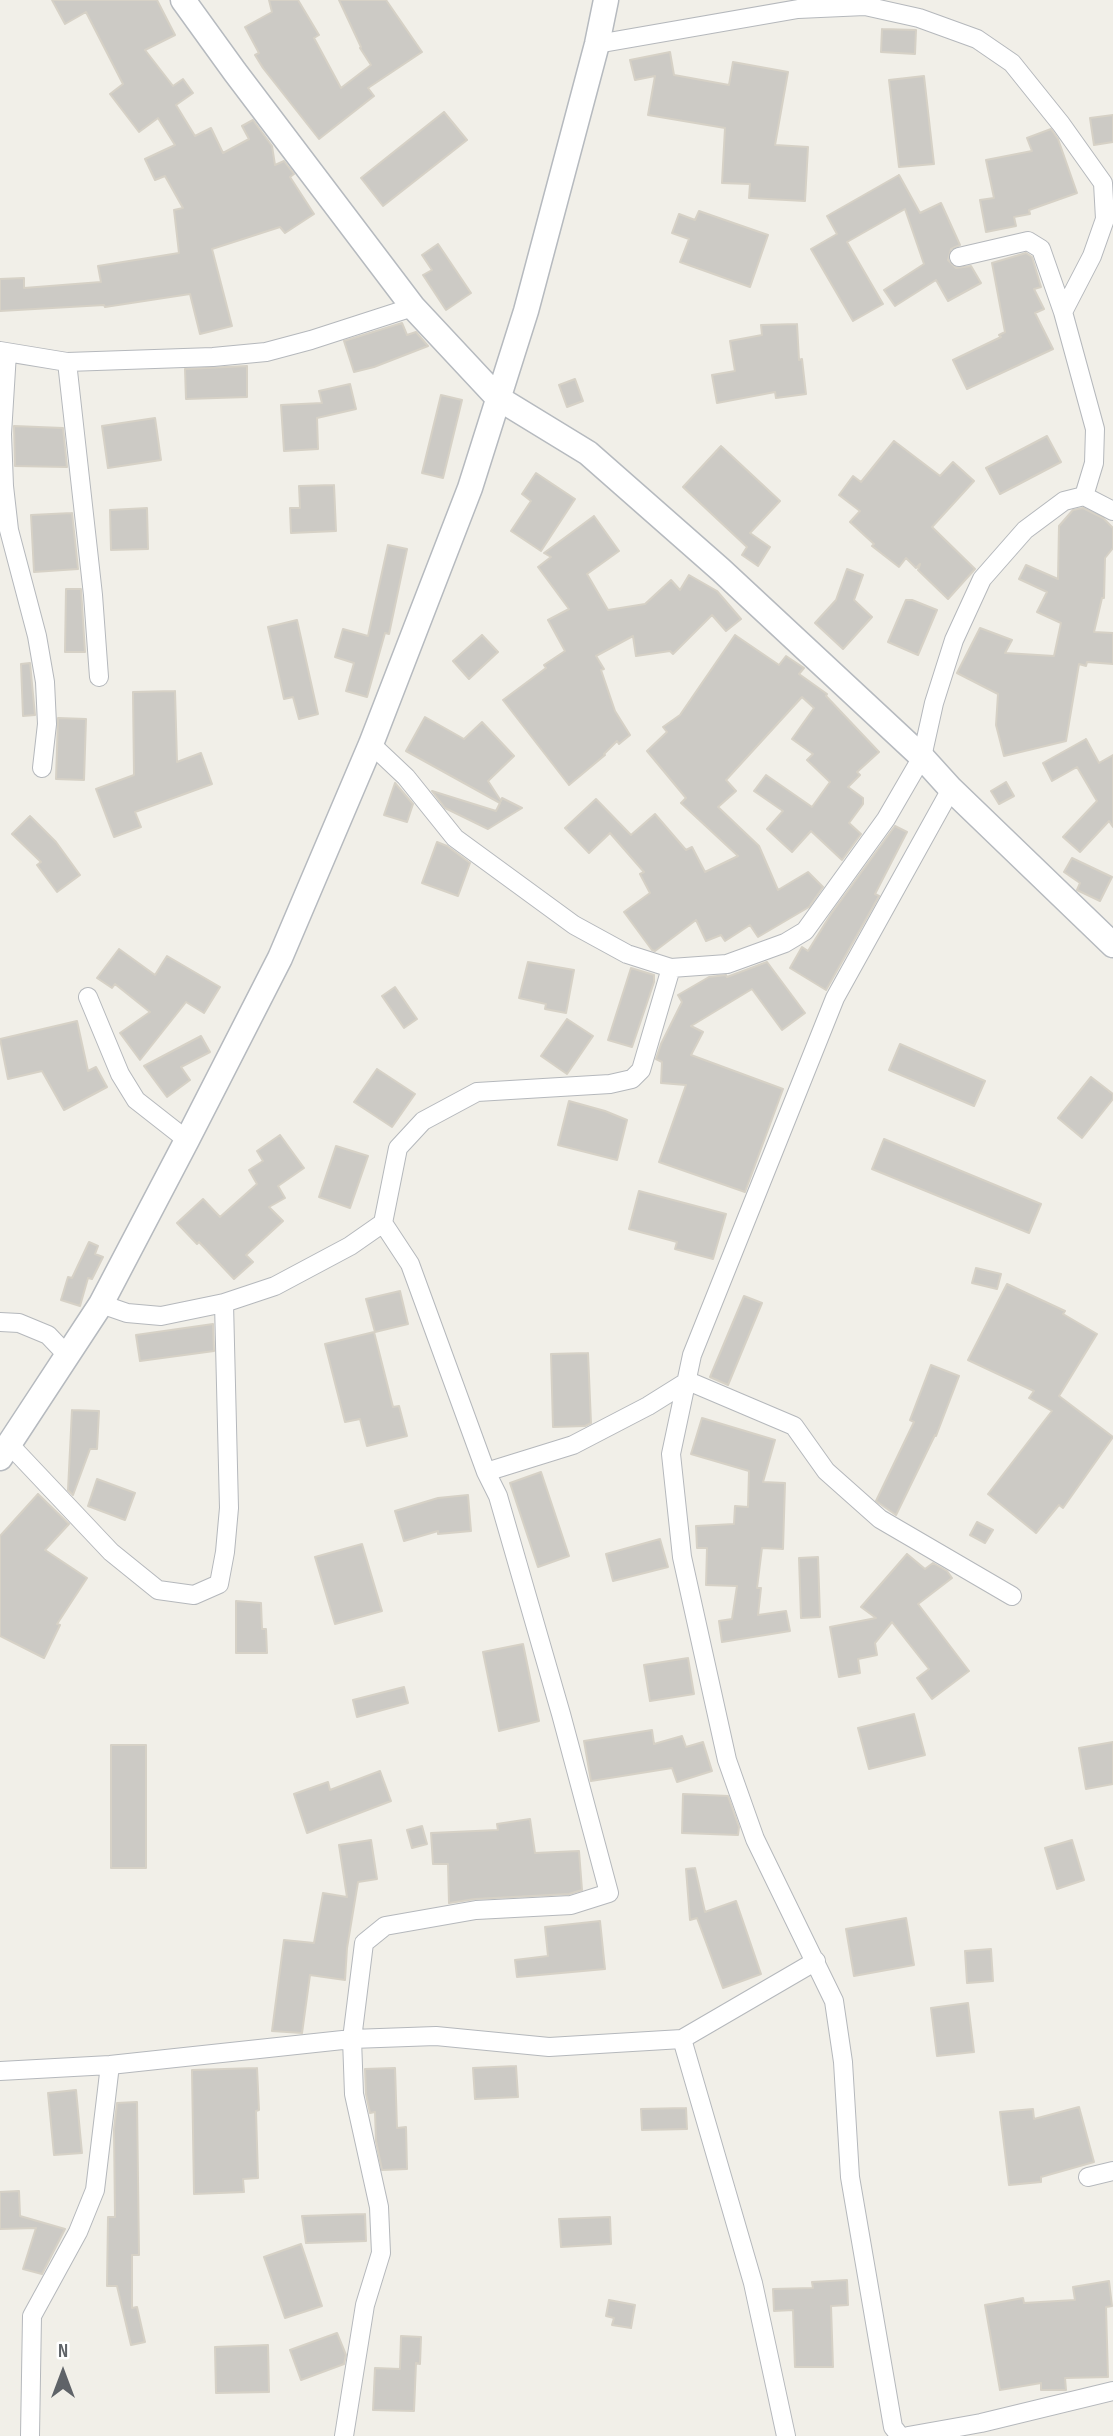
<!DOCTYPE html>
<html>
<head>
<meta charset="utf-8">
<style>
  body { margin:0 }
  #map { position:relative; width:1113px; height:2436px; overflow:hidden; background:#f1efe8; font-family:"Sofia Sans Condensed",sans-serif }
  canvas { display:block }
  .north { position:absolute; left:28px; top:2338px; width:70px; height:70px; -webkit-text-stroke:5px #fff; paint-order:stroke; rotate:0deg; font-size:19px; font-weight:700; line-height:28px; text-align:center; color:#5f6368 }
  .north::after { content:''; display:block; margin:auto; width:24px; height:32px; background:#5f6368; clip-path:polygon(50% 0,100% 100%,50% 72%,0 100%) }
</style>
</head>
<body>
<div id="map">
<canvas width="1113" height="2436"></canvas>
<div class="north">N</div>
</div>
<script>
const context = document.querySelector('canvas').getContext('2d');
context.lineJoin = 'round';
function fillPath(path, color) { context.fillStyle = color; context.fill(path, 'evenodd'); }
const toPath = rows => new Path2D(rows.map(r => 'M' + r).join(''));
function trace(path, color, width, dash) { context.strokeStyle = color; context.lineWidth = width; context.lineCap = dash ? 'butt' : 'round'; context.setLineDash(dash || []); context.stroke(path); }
const building = toPath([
  [52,0,157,0,175,35,145,50,173,86,183,79,193,93,176,105,195,136,211,128,223,153,249,139,242,126,253,120,272,146,275,165,284,161,294,174,290,177,314,214,285,233,280,227,212,249,232,326,200,334,190,294,105,307,104,305,0,311,0,279,24,278,24,288,101,282,98,266,179,253,174,210,183,208,165,176,155,180,145,159,175,145,158,118,139,132,110,94,123,84,86,12,65,24,52,0],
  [269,0,298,0,319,35,314,38,341,88,371,65,360,48,361,47,339,0,386,0,422,52,368,88,374,96,319,139,263,68,255,55,259,53,245,27,272,12,269,0],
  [882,29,916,30,915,54,881,52,882,29],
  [670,52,674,75,729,85,733,62,788,72,775,145,808,147,805,201,749,198,750,184,722,183,725,128,648,115,655,76,635,80,630,60,670,52],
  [924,76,934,164,899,167,889,80,924,76],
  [444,112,467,140,383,206,361,178,444,112],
  [1113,115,1113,142,1094,145,1090,118,1113,115],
  [1051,129,1058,139,1077,193,1029,210,1030,214,1014,217,1016,226,986,232,980,200,994,198,986,160,1032,151,1027,138,1051,129],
  [899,175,920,213,941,203,960,245,951,249,948,260,956,268,971,266,981,283,948,301,936,280,895,306,884,290,924,264,905,209,847,242,883,304,853,321,811,249,837,234,827,216,899,175],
  [699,211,768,235,750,287,680,262,689,239,672,233,679,214,695,220,699,211],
  [438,244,471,293,446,310,423,275,432,270,422,255,438,244],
  [1026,253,1032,257,1041,287,1034,289,1044,309,1035,313,1053,349,967,389,953,360,1001,337,999,335,1005,332,992,263,1026,253],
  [402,323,407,335,416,332,428,346,374,367,354,372,344,341,402,323],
  [797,324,799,360,802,359,806,394,776,398,775,392,717,403,712,375,735,371,730,341,762,335,761,325,797,324],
  [247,366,247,397,186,399,185,369,247,366],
  [575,379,583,401,567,407,559,385,575,379],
  [350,384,356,409,317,418,318,449,284,451,281,405,322,403,319,391,350,384],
  [441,395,462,400,443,478,422,473,441,395],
  [155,418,161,460,108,468,102,426,155,418],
  [14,426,63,428,67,467,15,466,14,426],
  [1047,436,1061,462,1000,494,986,468,1047,436],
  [894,441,940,476,953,462,974,481,932,527,975,569,948,599,918,570,920,564,916,568,906,558,899,567,872,546,874,544,850,522,860,511,839,495,853,476,861,482,894,441],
  [721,446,780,501,750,533,770,547,758,566,742,555,747,547,683,487,721,446],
  [536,473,575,499,541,551,511,531,531,501,522,494,536,473],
  [334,485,336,531,291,533,290,508,300,508,299,486,334,485],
  [147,508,148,549,111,550,110,510,147,508],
  [1083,508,1103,518,1113,528,1113,548,1105,558,1104,598,1102,598,1094,632,1113,633,1113,664,1087,662,1086,666,1079,664,1066,741,1004,756,996,725,998,694,957,673,980,628,1012,640,1005,653,1054,656,1061,623,1037,612,1047,592,1019,579,1026,565,1058,579,1059,526,1073,510,1083,508],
  [72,513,78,569,34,572,31,515,72,513],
  [594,516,619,551,587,574,608,610,645,604,671,580,680,590,689,575,717,591,741,619,726,631,712,615,673,654,670,651,636,656,633,636,596,656,604,669,601,670,615,711,630,735,619,744,617,741,604,754,605,755,569,785,503,700,546,668,544,665,565,651,548,620,569,609,538,567,551,557,544,553,594,516],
  [388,545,407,549,389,634,385,633,367,697,346,691,354,663,335,657,343,629,368,636,388,545],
  [847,569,863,575,854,600,872,617,843,649,815,623,836,600,847,569],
  [66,589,81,589,85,652,65,652,66,589],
  [906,600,912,600,937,610,918,655,888,642,906,600],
  [297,620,318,714,299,719,293,697,284,699,268,627,297,620],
  [482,635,498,652,469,679,453,661,482,635],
  [735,635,779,665,786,656,804,668,799,674,827,694,826,696,879,752,857,772,860,775,848,787,863,798,863,804,849,823,861,834,842,860,811,831,792,852,767,829,783,811,754,791,766,775,812,807,830,782,807,760,813,754,792,739,814,708,802,697,726,780,736,791,718,807,759,846,778,890,808,872,823,887,809,907,758,937,750,925,725,941,721,935,706,941,696,920,655,951,652,950,624,912,650,893,640,874,644,872,610,833,589,853,565,828,596,799,631,835,655,814,686,850,692,847,705,872,738,856,681,803,686,798,647,751,667,732,663,727,680,715,735,635],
  [30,663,35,715,23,716,21,664,30,663],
  [175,691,177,762,201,753,212,784,135,812,141,827,114,837,96,789,134,775,133,692,175,691],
  [425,717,464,739,482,722,514,756,488,781,501,801,502,798,522,808,488,829,445,808,432,791,496,811,500,803,406,751,425,717],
  [58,718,86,719,84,780,56,779,58,718],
  [1086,739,1099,763,1113,755,1113,827,1109,821,1080,852,1063,837,1097,801,1077,767,1052,781,1043,763,1086,739],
  [1006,782,1014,796,999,804,991,791,1006,782],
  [395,783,413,804,407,822,384,815,395,783],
  [30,816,56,842,80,875,57,892,37,865,41,862,12,834,30,816],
  [895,826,907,832,875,894,879,896,826,990,790,968,802,947,808,951,831,914,895,826],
  [437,842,447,846,470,863,458,896,422,883,437,842],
  [1072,858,1112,877,1100,901,1077,890,1080,883,1064,872,1072,858],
  [119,949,155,975,167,956,220,987,204,1013,186,1002,140,1060,120,1033,150,1012,115,984,112,988,97,978,119,949],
  [528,962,574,970,566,1013,545,1009,546,1004,519,998,528,962],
  [767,962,805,1013,782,1030,752,989,691,1026,703,1032,691,1055,783,1089,745,1192,659,1162,686,1085,661,1083,662,1062,656,1059,661,1044,682,1002,678,995,709,977,726,975,727,977,767,962],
  [631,968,654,975,654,982,632,1047,608,1040,631,968],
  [395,987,417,1019,404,1028,382,996,395,987],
  [567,1019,593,1036,567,1074,541,1056,567,1019],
  [77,1021,88,1071,96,1067,107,1087,64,1110,42,1071,8,1079,0,1039,77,1021],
  [201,1036,210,1052,181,1067,190,1080,167,1097,144,1066,201,1036],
  [900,1044,985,1081,974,1106,889,1070,900,1044],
  [377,1069,415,1094,392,1127,354,1102,377,1069],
  [1091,1077,1113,1094,1113,1099,1082,1138,1058,1118,1091,1077],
  [569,1101,605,1111,627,1120,617,1160,558,1145,569,1101],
  [280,1135,304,1168,278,1186,285,1198,269,1207,283,1221,246,1255,253,1262,234,1279,199,1242,197,1244,177,1223,203,1199,220,1217,257,1184,249,1170,263,1161,257,1151,280,1135],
  [884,1139,1041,1204,1029,1233,872,1169,884,1139],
  [336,1146,368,1156,350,1208,319,1197,336,1146],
  [639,1191,726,1214,713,1259,675,1249,677,1242,629,1229,639,1191],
  [89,1242,98,1246,95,1254,103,1257,92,1279,88,1278,80,1306,61,1300,68,1277,72,1278,89,1242],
  [976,1268,1001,1274,997,1289,972,1283,976,1268],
  [1007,1284,1065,1311,1063,1314,1097,1334,1059,1396,1113,1437,1063,1508,1059,1505,1036,1533,988,1494,1052,1411,1029,1398,1034,1391,968,1360,1007,1284],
  [400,1291,408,1324,375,1332,366,1299,400,1291],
  [744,1296,762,1303,728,1385,710,1377,744,1296],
  [213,1324,214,1351,140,1361,136,1335,213,1324],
  [374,1332,393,1407,399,1406,407,1436,367,1446,360,1419,345,1422,325,1344,374,1332],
  [588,1353,591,1423,585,1426,553,1427,551,1354,588,1353],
  [931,1365,959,1376,936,1436,935,1435,896,1515,876,1501,914,1422,910,1420,931,1365],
  [72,1410,99,1411,97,1449,90,1449,73,1495,68,1490,72,1410],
  [702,1418,775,1440,763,1482,785,1483,783,1549,762,1548,757,1588,761,1588,758,1615,786,1611,790,1631,722,1642,719,1621,732,1619,737,1586,706,1585,707,1548,697,1548,696,1526,734,1524,735,1506,748,1507,749,1471,691,1454,702,1418],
  [541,1472,569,1556,538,1567,510,1483,541,1472],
  [97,1479,135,1493,125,1520,88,1506,97,1479],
  [38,1494,69,1524,45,1550,87,1578,57,1624,60,1625,44,1658,0,1636,0,1536,38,1494],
  [468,1495,471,1531,438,1534,438,1531,404,1541,395,1511,438,1498,468,1495],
  [977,1522,993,1530,985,1543,970,1535,977,1522],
  [660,1539,668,1567,613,1581,606,1554,660,1539],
  [362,1544,382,1611,335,1624,315,1557,362,1544],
  [907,1554,925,1569,933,1563,947,1571,952,1578,918,1604,969,1671,932,1699,917,1678,929,1669,892,1622,875,1643,877,1655,858,1659,860,1673,839,1677,830,1627,876,1618,861,1607,907,1554],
  [818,1557,820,1617,801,1618,799,1558,818,1557],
  [236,1601,261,1603,262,1629,266,1629,267,1653,236,1653,236,1601],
  [523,1644,539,1721,499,1731,483,1652,523,1644],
  [688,1658,694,1694,650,1701,644,1665,688,1658],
  [404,1687,408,1703,357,1717,353,1700,404,1687],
  [914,1714,925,1755,869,1769,858,1728,914,1714],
  [652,1730,654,1744,682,1736,686,1747,703,1742,712,1771,677,1782,672,1768,591,1781,584,1741,652,1730],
  [1113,1742,1113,1784,1086,1789,1079,1748,1113,1742],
  [111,1745,146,1745,146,1868,111,1868,111,1745],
  [380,1771,391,1801,307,1833,294,1794,328,1782,330,1790,380,1771],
  [683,1794,728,1796,739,1827,738,1835,682,1833,683,1794],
  [530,1819,535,1853,579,1851,582,1890,569,1894,475,1899,449,1903,448,1864,433,1864,431,1833,498,1830,497,1824,530,1819],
  [422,1826,427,1844,412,1848,407,1830,422,1826],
  [371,1840,377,1879,358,1882,347,1948,345,1980,310,1975,302,2033,272,2031,284,1940,314,1943,323,1893,347,1897,339,1845,371,1840],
  [1072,1840,1084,1880,1057,1889,1045,1848,1072,1840],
  [695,1868,705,1912,736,1901,761,1974,723,1988,697,1918,690,1920,686,1869,695,1868],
  [906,1918,914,1965,854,1976,846,1929,906,1918],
  [600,1921,605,1969,517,1977,515,1960,548,1956,545,1927,600,1921],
  [991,1949,993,1981,967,1983,965,1951,991,1949],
  [968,2003,974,2052,937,2056,931,2008,968,2003],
  [516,2066,518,2097,475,2099,473,2068,516,2066],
  [257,2068,259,2110,256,2111,258,2178,243,2179,244,2192,194,2194,192,2070,257,2068],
  [395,2068,397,2128,406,2127,407,2169,382,2170,376,2141,375,2112,370,2113,366,2094,365,2069,395,2068],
  [76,2090,82,2153,54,2155,48,2093,76,2090],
  [137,2102,139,2255,132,2255,132,2308,137,2307,145,2342,131,2345,117,2286,107,2286,108,2217,115,2217,114,2129,117,2103,137,2102],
  [1079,2107,1094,2162,1041,2177,1041,2182,1009,2185,1000,2112,1033,2109,1034,2119,1079,2107],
  [686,2108,687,2129,642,2130,641,2109,686,2108],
  [19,2191,20,2216,65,2229,42,2274,23,2269,36,2228,0,2229,0,2192,19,2191],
  [365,2214,366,2241,306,2243,302,2216,365,2214],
  [610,2217,611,2244,561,2247,559,2219,610,2217],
  [301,2244,322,2306,285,2318,264,2257,301,2244],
  [847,2280,848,2305,831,2306,833,2367,795,2367,793,2310,774,2311,773,2289,813,2288,812,2282,847,2280],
  [1109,2281,1112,2306,1106,2307,1108,2377,1065,2378,1066,2390,1041,2390,1041,2383,1000,2390,985,2305,1023,2298,1024,2303,1075,2300,1073,2287,1109,2281],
  [609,2300,635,2305,631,2328,612,2325,614,2318,606,2316,609,2300],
  [337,2333,346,2355,344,2364,301,2380,290,2350,337,2333],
  [401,2336,421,2337,420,2364,416,2363,414,2411,373,2410,375,2368,400,2369,401,2336],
  [268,2345,269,2392,216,2393,215,2347,268,2345]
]);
fillPath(building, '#cccac5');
trace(building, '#d6d1c6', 2);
const street = toPath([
  [597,44,798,9,865,6,919,18,977,39,1012,63,1061,124,1103,183,1105,219,1092,256,1063,312],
  [959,257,1028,241,1041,249,1063,312,1095,429,1094,463,1084,496],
  [0,351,67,362,213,357,266,352,311,340,413,307],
  [7,353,2,434,4,486,9,530,37,636,45,682,47,724,42,768],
  [67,362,93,595,99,677],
  [371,744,406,777,455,838,574,925,627,954,671,968,727,964,785,943,805,931,886,819,922,757,934,703,954,640,982,579,1025,530,1064,501,1084,496,1113,511],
  [88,997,120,1074,136,1100,187,1140],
  [101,1304,127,1313,161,1316,224,1303,275,1286,350,1246,383,1223,398,1148,423,1121,477,1092,610,1084,632,1079,641,1070,671,968],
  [0,1322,19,1323,48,1335,67,1355],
  [9,1444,111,1552,158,1590,194,1595,219,1584,225,1552,229,1508,224,1303],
  [486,1472,573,1445,648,1406,688,1381,794,1426,826,1471,880,1519,1012,1596],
  [682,2039,753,2283,786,2436],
  [0,2071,110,2065,352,2039,436,2036,549,2047,682,2039,816,1961],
  [1088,2177,1113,2171],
  [30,2436,32,2316,78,2232,95,2190,110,2065],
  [344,2436,365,2305,381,2253,379,2207,354,2094,352,2039,364,1943,385,1926,476,1910,571,1905,609,1893,561,1714,498,1496,486,1472,410,1264,383,1223],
  [900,2436,893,2427,850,2177,843,2062,834,2001,755,1839,727,1760,682,1557,671,1454,692,1355,835,998,951,789],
  [908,2436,981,2423,1113,2391]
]);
const secondary = toPath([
  [183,0,235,72,413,307,498,398,588,453,721,570,922,757,951,789,1113,945],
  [0,1458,101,1304,187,1140,280,958,371,744,470,488,526,311,597,44,606,0]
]);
trace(street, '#b5b8bc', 20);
trace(secondary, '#b6babf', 27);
trace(street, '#fff', 18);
trace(secondary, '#fff', 24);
</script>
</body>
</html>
